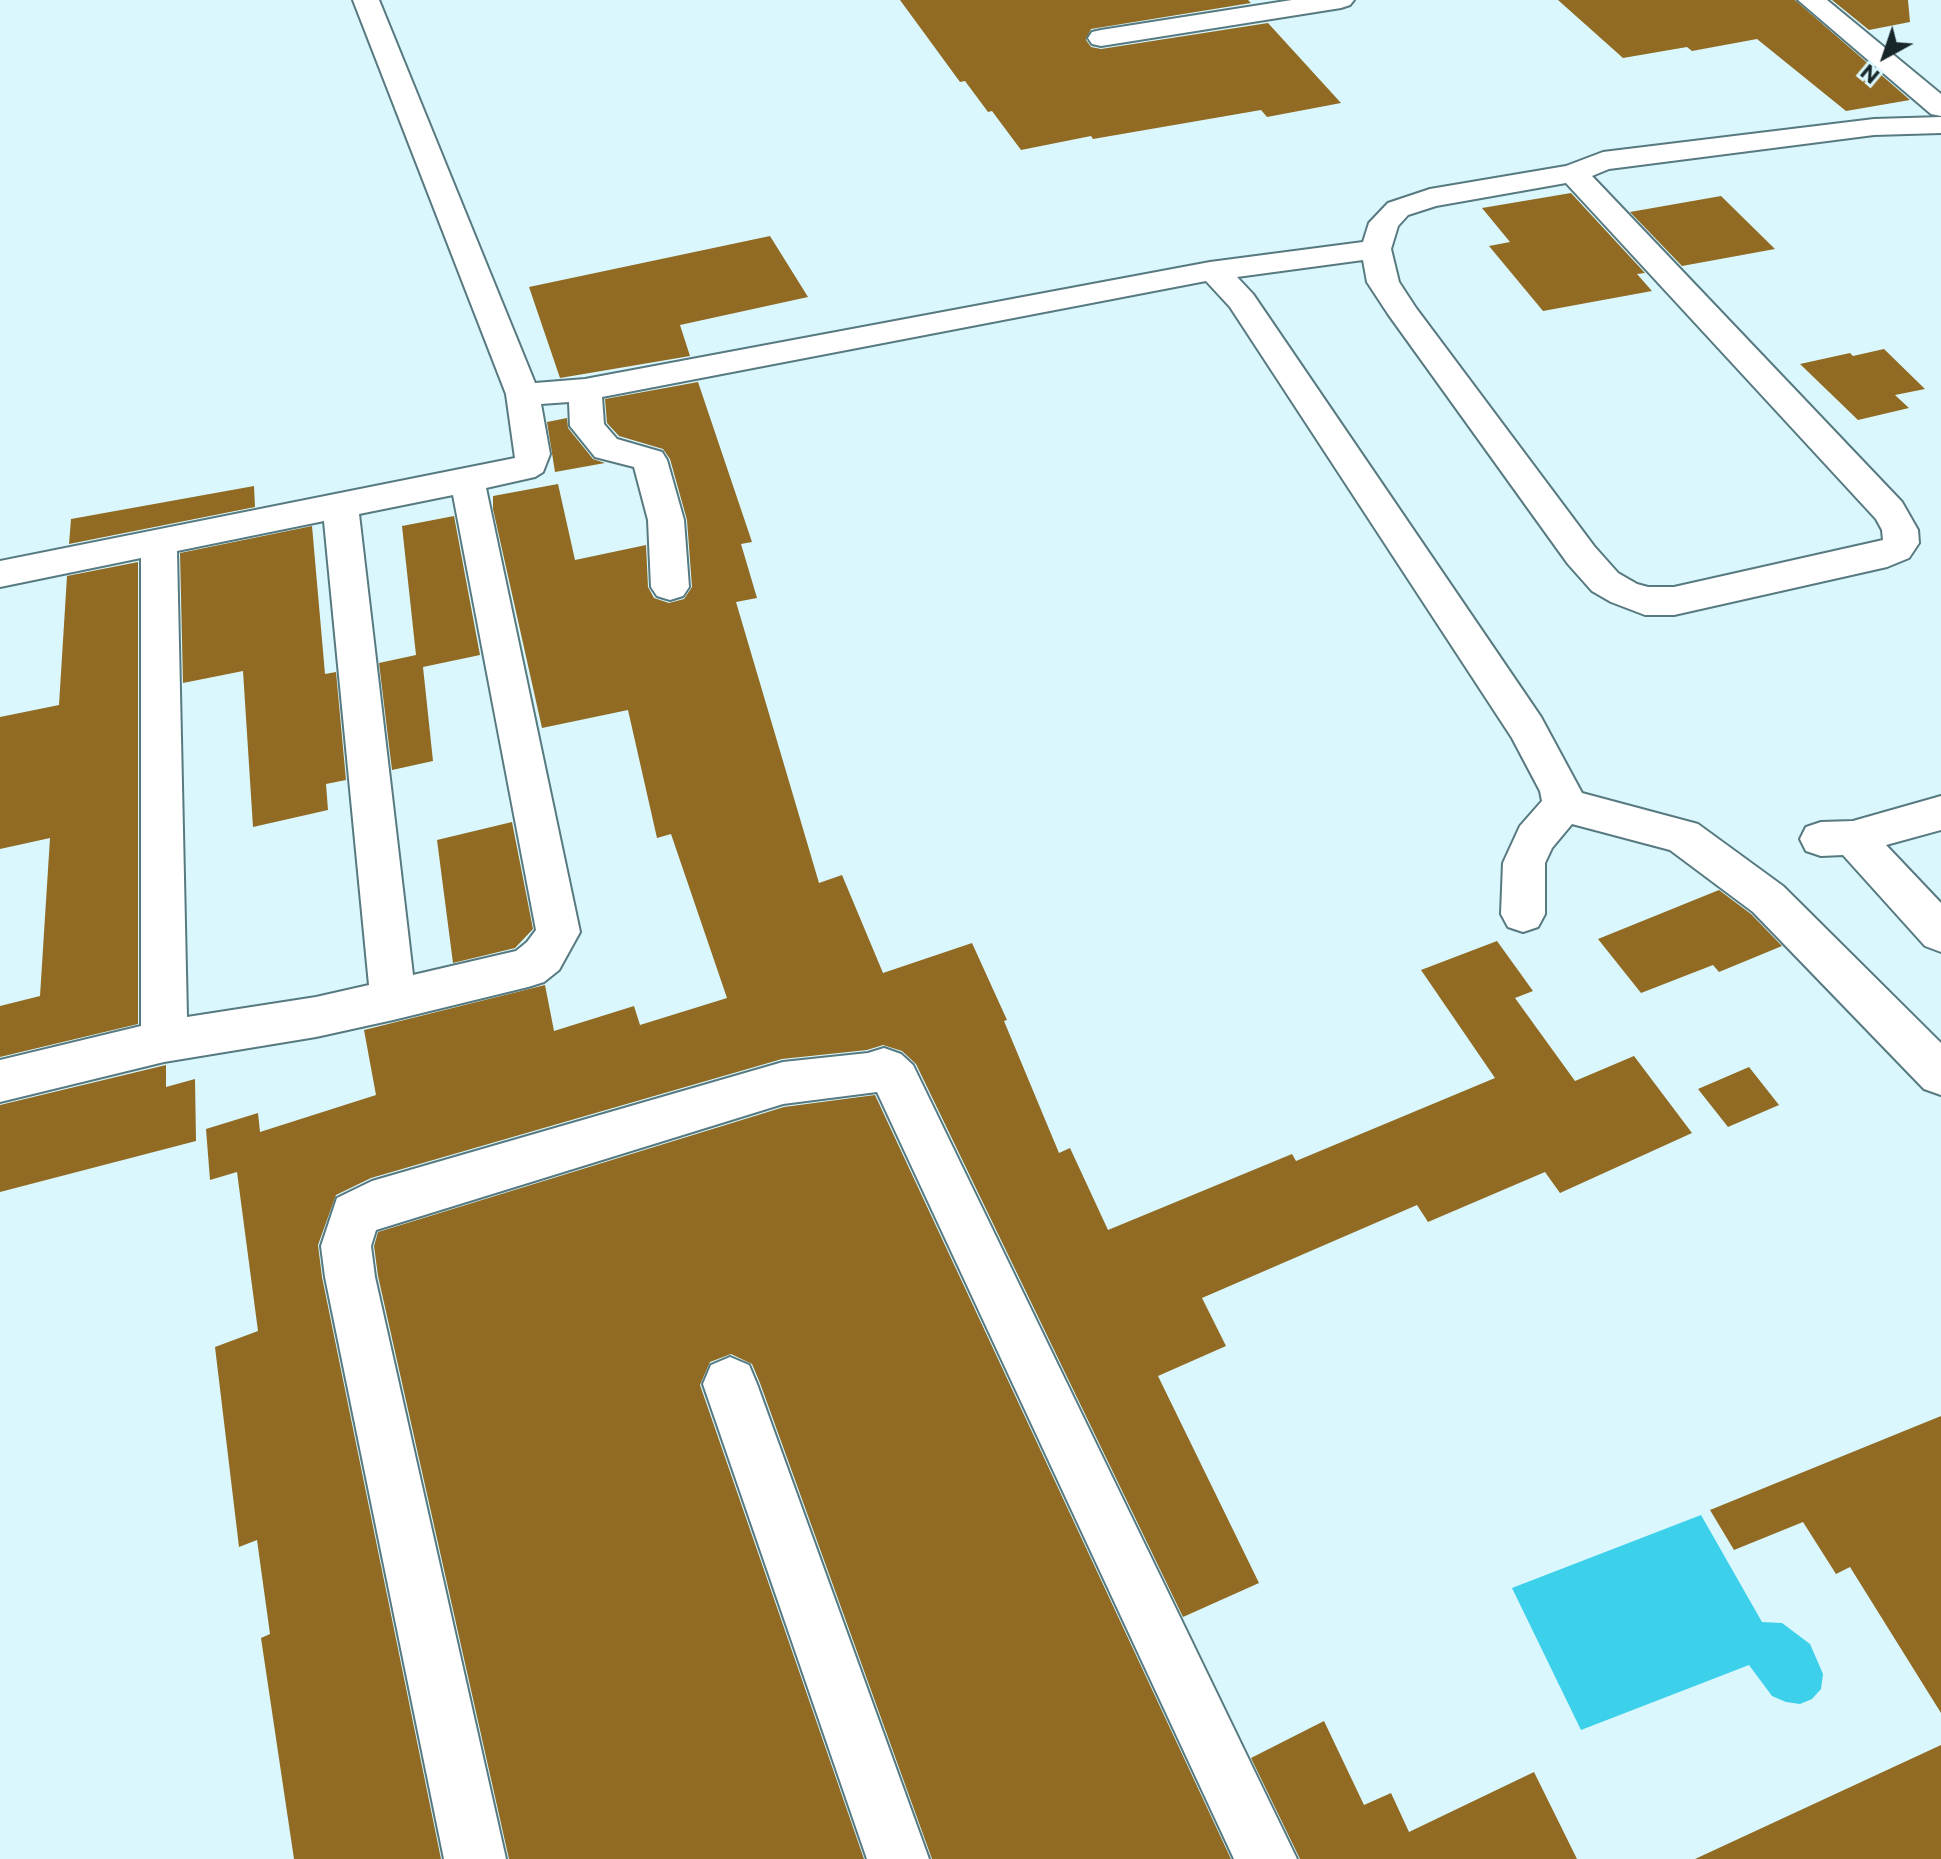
<!DOCTYPE html>
<html>
<head>
<meta charset="utf-8">
<style>
  body { margin:0 }
  #map { position:relative; width:1941px; height:1859px; overflow:hidden; background:#d9f7fd; font-family:Commissioner,sans-serif }
  canvas { display:block }
  .north { position:absolute; left:1845px; top:16px; width:80px; height:80px; -webkit-text-stroke:6px #d9f7fd; paint-order:stroke; rotate:220deg; font-size:22px; font-weight:700; line-height:32px; text-align:center; color:#172628 }
  .north::after { content:''; display:block; margin:auto; width:28px; height:36px; background:#172628; clip-path:polygon(50% 0,100% 100%,50% 72%,0 100%) }
</style>
</head>
<body>
<div id="map">
<canvas width="1941" height="1859"></canvas>
<div class="north">N</div>
</div>
<script>
const context = document.querySelector('canvas').getContext('2d');
context.lineJoin = 'round';
function fillPath(path, color) { context.fillStyle = color; context.fill(path, 'evenodd'); }
const toPath = rows => new Path2D(rows.map(r => 'M' + r).join(''));
function trace(path, color, width, dash) { context.strokeStyle = color; context.lineWidth = width; context.lineCap = dash ? 'butt' : 'round'; context.setLineDash(dash || []); context.stroke(path); }
fillPath(toPath([
  [1701,1515,1762,1622,1782,1623,1810,1644,1823,1674,1821,1689,1812,1699,1800,1704,1786,1702,1772,1696,1749,1665,1581,1730,1512,1588]
]), '#3dd0ea');
fillPath(toPath([
  [900,0,1248,0,1251,3,1091,29,1086,40,1091,47,1101,49,1268,23,1341,103,1267,117,1261,110,1093,139,1091,136,1021,150,992,111,988,112,965,81,960,82],
  [1558,0,1795,0,1910,100,1846,111,1757,39,1692,51,1687,47,1623,58],
  [1832,0,1908,0,1910,22,1869,30],
  [1571,193,1645,273,1637,274,1652,291,1543,311,1489,246,1510,242,1482,208],
  [1721,196,1775,249,1682,266,1630,212],
  [770,236,808,297,680,325,690,356,560,378,529,287],
  [1884,349,1925,389,1895,395,1909,408,1858,420,1800,364,1850,353,1853,356],
  [698,382,752,542,741,544,757,598,736,602,819,883,842,875,883,973,972,943,1007,1020,1004,1021,1059,1153,1070,1148,1108,1230,1292,1154,1296,1161,1495,1078,1421,970,1497,941,1533,991,1515,998,1575,1081,1634,1056,1692,1133,1560,1193,1545,1172,1428,1222,1417,1205,1202,1298,1226,1346,1158,1376,1259,1583,1183,1617,916,1064,902,1051,883,1045,867,1050,782,1059,371,1178,336,1195,318,1245,322,1277,441,1859,294,1859,261,1638,270,1634,257,1540,239,1547,215,1347,258,1331,237,1172,210,1180,206,1129,258,1113,260,1132,376,1095,364,1030,545,985,554,1031,634,1006,640,1025,727,998,671,834,657,838,628,710,542,728,493,509,493,496,558,484,575,560,646,545,648,587,654,598,669,603,684,599,692,587,687,520,670,459,663,449,619,436,607,423,605,399],
  [567,418,568,428,593,459,605,463,555,472,547,422],
  [254,486,255,507,69,544,71,519],
  [454,516,480,655,423,667,433,761,392,770,379,663,416,655,402,526],
  [312,526,325,674,336,672,346,780,326,784,328,810,253,827,243,671,183,683,180,553],
  [138,562,138,1024,0,1057,0,1006,40,996,50,838,0,849,0,717,59,705,67,576],
  [512,822,533,929,515,948,453,963,437,840],
  [1719,890,1751,914,1782,946,1719,972,1713,965,1641,993,1598,939],
  [166,1065,166,1087,195,1079,196,1141,0,1192,0,1105],
  [1749,1067,1779,1105,1728,1127,1698,1089],
  [875,1095,1231,1859,932,1859,760,1383,752,1364,731,1354,710,1362,700,1385,864,1859,509,1859,378,1276,374,1246,378,1232,784,1107],
  [1941,1416,1941,1713,1850,1567,1836,1574,1803,1522,1734,1550,1710,1510],
  [1324,1721,1364,1805,1391,1793,1409,1832,1534,1772,1577,1859,1300,1859,1251,1758],
  [1941,1745,1941,1859,1695,1859]
]), '#916b23');
const minor = toPath([
  [353,0,379,0,535,383,585,379,1210,262,1363,242,1369,223,1388,203,1430,189,1566,166,1603,152,1874,119,1941,117,1941,133,1874,135,1609,169,1592,176,1902,502,1918,530,1919,543,1909,558,1887,567,1674,615,1645,615,1611,602,1592,591,1568,564,1388,314,1367,282,1363,260,1237,277,1253,294,1541,717,1582,793,1698,824,1783,886,1941,1043,1941,1095,1924,1089,1753,912,1670,850,1572,824,1552,848,1545,863,1545,914,1538,927,1523,932,1508,927,1501,914,1503,863,1520,826,1542,801,1540,791,1512,738,1230,307,1206,281,602,397,604,424,617,439,662,452,667,460,684,520,689,587,683,596,670,600,657,596,651,587,648,520,634,467,595,457,570,426,569,402,541,404,550,454,543,472,535,477,486,488,580,932,559,970,544,982,528,987,393,1020,316,1037,164,1062,0,1102,0,1060,141,1026,141,558,0,587,0,561,515,458,506,394,353,0],
  [1566,183,1876,519,1882,530,1883,540,1674,587,1648,587,1637,584,1618,573,1594,546,1416,308,1399,282,1391,249,1398,226,1408,215,1436,206,1566,183],
  [453,495,536,930,527,942,516,951,413,975,359,514,453,495],
  [324,521,369,985,316,997,187,1017,177,551,324,521],
  [1292,0,1354,0,1350,5,1341,8,1101,46,1092,44,1088,38,1092,32,1101,30,1292,0],
  [1798,0,1827,0,1941,94,1941,116,1931,114,1798,0],
  [1941,796,1941,830,1886,845,1941,903,1941,952,1925,946,1843,855,1821,856,1806,851,1800,839,1806,827,1821,822,1853,821,1941,796],
  [884,1048,901,1054,913,1065,1297,1859,1234,1859,877,1092,783,1104,376,1230,371,1246,375,1277,506,1859,444,1859,325,1277,321,1246,337,1198,372,1181,783,1062,868,1053,884,1048],
  [730,1357,749,1365,757,1384,929,1859,867,1859,703,1384,711,1365,730,1357]
]);
trace(minor, '#577980', 4);
fillPath(minor, '#fff');
</script>
</body>
</html>
